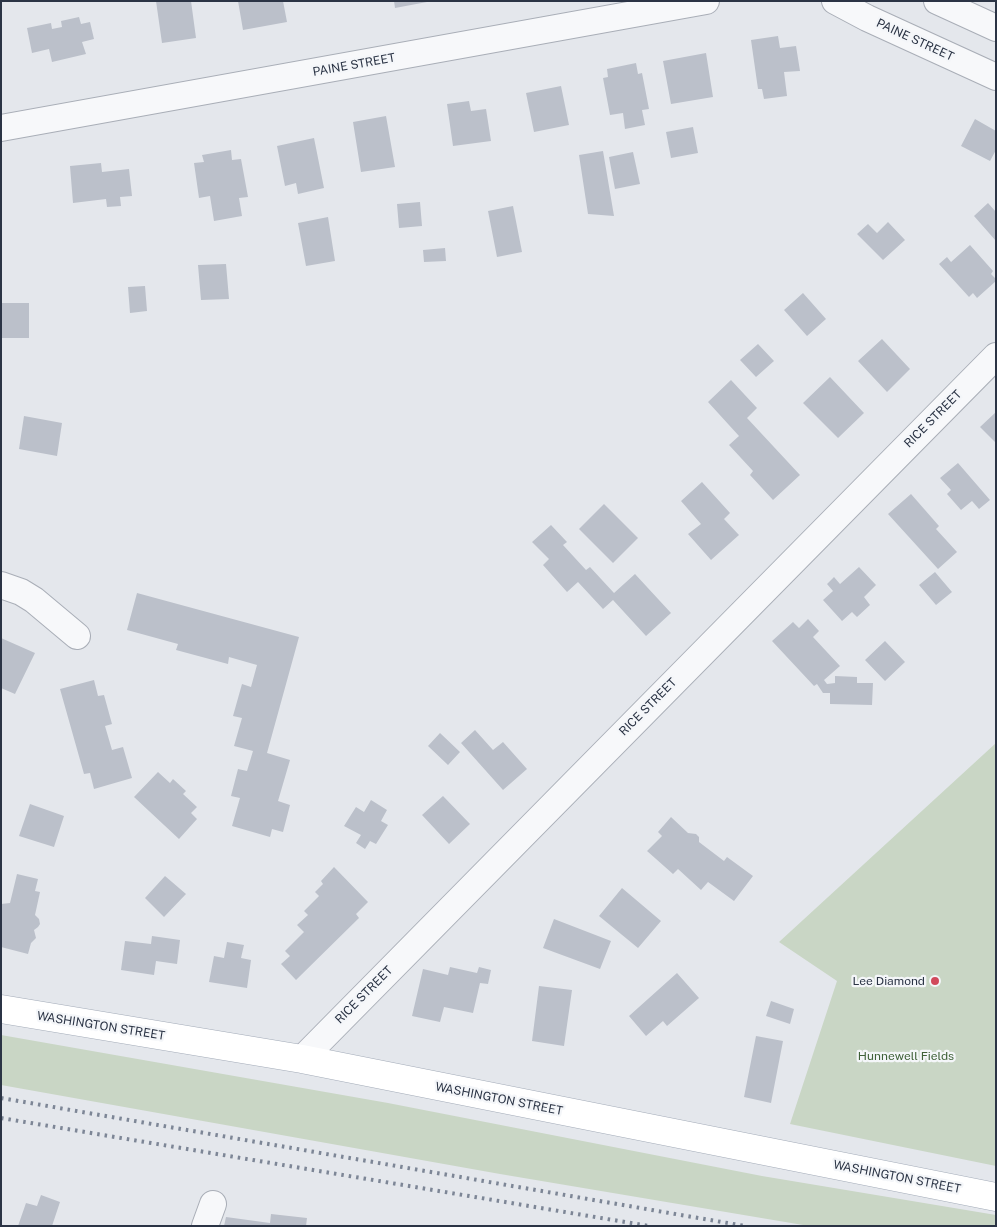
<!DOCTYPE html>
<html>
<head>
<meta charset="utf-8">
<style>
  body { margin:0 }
  #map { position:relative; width:997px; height:1227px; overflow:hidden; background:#e4e7ec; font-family:"Public Sans",sans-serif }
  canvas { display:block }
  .frame { position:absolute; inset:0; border:2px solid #2b3445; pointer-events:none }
</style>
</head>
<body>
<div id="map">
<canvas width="997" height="1227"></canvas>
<div class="frame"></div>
</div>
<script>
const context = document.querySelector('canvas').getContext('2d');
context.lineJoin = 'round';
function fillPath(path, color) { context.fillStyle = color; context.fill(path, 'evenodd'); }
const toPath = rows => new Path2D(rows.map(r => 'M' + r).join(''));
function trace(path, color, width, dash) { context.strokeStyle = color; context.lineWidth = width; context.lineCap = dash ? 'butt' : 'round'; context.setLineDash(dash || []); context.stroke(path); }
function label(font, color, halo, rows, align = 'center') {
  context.font = font + ' "Public Sans",sans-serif'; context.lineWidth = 4.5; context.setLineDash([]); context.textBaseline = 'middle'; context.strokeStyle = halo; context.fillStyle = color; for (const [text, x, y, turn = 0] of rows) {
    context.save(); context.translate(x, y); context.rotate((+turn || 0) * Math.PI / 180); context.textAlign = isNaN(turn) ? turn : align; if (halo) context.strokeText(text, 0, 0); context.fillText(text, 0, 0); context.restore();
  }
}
fillPath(toPath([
  [996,743,996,1166,790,1124,837,981,779,942],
  [1,1035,388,1103,762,1176,996,1215,996,1226,809,1226,500,1174,1,1085]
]), '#c9d6c5');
fillPath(toPath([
  [156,1,191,1,196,38,162,43],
  [238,1,283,1,287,22,243,30],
  [394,1,427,1,427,2,395,8],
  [79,17,81,24,90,22,94,39,82,42,86,54,52,62,49,49,32,53,27,28,51,23,52,29,62,27,61,21],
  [778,36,780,48,796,46,800,71,784,72,787,96,764,99,762,89,758,89,751,40],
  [706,53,713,97,671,104,663,61],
  [636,63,638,74,642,73,649,109,642,110,645,125,625,129,623,113,610,115,603,78,608,77,607,69],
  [561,86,569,125,534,132,526,93],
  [469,101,471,111,486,109,491,141,453,146,447,104],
  [386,116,395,167,361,172,353,122],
  [975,119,996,131,996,150,990,161,961,146],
  [693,127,698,153,671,158,666,132],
  [314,138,324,188,298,194,296,183,285,186,277,146],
  [231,150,232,160,241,159,248,197,239,198,242,216,214,221,210,196,199,198,194,163,204,162,202,155],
  [603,151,614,216,588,214,579,155],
  [633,152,640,184,615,189,609,157],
  [101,163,102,172,129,169,132,196,120,197,121,206,107,207,106,199,73,203,70,166],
  [420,202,422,226,399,228,397,204],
  [988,203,996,212,996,241,974,216],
  [513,206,522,252,497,257,488,211],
  [328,217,335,261,306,266,298,223],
  [888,222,905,240,883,260,857,234,868,224,877,233],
  [970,245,993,271,991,274,996,279,996,281,977,298,973,293,969,297,939,264,947,257,951,262],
  [445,248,446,261,424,262,423,250],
  [226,264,229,299,201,300,198,265],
  [145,286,147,311,130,313,128,287],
  [803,293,826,319,807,336,784,310],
  [1,303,29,303,29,338,1,338],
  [882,339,910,369,887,392,858,361],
  [758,344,774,361,756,377,740,360],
  [830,377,864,413,838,438,803,403],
  [731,380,757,408,747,418,800,475,773,500,750,475,753,471,729,445,739,436,708,402],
  [996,412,996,443,980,427],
  [24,416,62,423,57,456,19,449],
  [958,463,990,500,979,509,972,501,961,510,947,494,951,490,940,478],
  [702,482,730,513,724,519,739,535,711,560,688,534,701,524,681,501],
  [911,494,939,526,936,529,957,552,938,569,888,514],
  [604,504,638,538,613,563,579,529],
  [551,525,567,542,563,545,586,570,590,567,614,593,635,574,671,613,646,636,613,600,603,609,578,582,567,592,543,565,549,559,532,542],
  [859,567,876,585,864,597,870,605,857,617,852,612,842,621,823,600,833,591,827,584,834,577,840,584],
  [935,572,952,592,936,605,919,585],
  [137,593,299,637,267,753,290,760,278,801,290,805,283,832,272,829,270,837,232,826,240,798,231,796,238,769,247,771,253,751,234,746,242,718,233,716,242,684,251,687,257,665,229,657,228,664,176,650,178,644,127,630],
  [808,619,819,631,813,637,840,666,824,680,827,684,835,683,835,676,857,677,857,683,873,683,872,705,830,704,830,693,823,693,817,684,814,686,772,641,793,622,799,628],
  [1,638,35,653,15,694,1,688],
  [885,641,905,662,885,681,865,660],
  [94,680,98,696,104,695,112,724,105,726,112,750,123,747,132,778,94,789,90,773,84,774,60,689],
  [475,730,493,750,503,742,527,769,503,790,461,743],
  [440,733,460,752,448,765,428,746],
  [158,772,170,783,173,779,186,791,183,794,197,807,191,813,197,819,179,839,134,797],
  [443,796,470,824,449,844,422,815],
  [371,800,387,810,381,821,388,825,376,844,370,841,365,849,356,843,361,835,344,826,356,807,364,812],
  [30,804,64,816,54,847,19,836],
  [671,817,688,833,696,834,699,837,699,842,724,861,727,857,753,876,734,901,708,882,701,890,678,869,673,874,647,851,662,836,658,832],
  [334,867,368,902,356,914,359,918,296,980,281,964,290,956,285,951,304,932,297,925,308,915,304,911,319,896,315,892,323,884,321,881],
  [17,874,38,879,35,891,40,892,35,915,39,919,40,924,38,927,34,930,36,938,31,943,28,954,1,947,1,904,10,903],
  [165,876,186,894,164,917,145,898],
  [622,888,661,921,638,948,599,916],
  [554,919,611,941,600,969,543,948],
  [152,936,180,940,177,964,156,961,154,975,121,970,125,941,151,944],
  [227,942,244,945,241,958,251,960,247,988,209,982,214,956,224,958],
  [450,967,477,973,479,967,491,970,488,984,480,983,473,1013,444,1007,440,1022,412,1016,423,969,448,975],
  [677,973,699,998,667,1026,663,1021,646,1036,629,1016],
  [539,986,572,990,564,1046,532,1041],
  [771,1001,794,1009,790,1024,766,1016],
  [756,1036,783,1041,771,1103,744,1097],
  [41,1195,60,1202,52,1226,18,1226,26,1203,37,1206],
  [271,1214,307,1218,306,1226,224,1226,226,1217,270,1223]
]), '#bbc0ca');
const street = toPath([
  [835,1,867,18,996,77],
  [937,1,996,28],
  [1,128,706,1],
  [1,585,21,592,34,600,77,636],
  [302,1059,996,356],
  [205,1226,213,1204]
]);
const primary = toPath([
  [1,1009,302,1059,996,1197]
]);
trace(street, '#a9aeb7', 28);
trace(primary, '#a3abb8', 29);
trace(street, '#f7f8fa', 26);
trace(primary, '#fff', 28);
trace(toPath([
  [1,1098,745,1226],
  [1,1118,649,1226]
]), '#7d8696', 4, [2.5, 5]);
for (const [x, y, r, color] of [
  [935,981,5,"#d1495b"]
]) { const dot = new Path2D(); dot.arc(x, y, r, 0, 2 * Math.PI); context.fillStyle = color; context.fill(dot); trace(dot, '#f4f6f9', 2); }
label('12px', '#2b3445', '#f4f6f9', [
  ["PAINE STREET",915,40,25],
  ["PAINE STREET",354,65,-10],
  ["RICE STREET",933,419,-45],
  ["RICE STREET",648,707,-45],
  ["RICE STREET",364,995,-45],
  ["WASHINGTON STREET",101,1026,9],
  ["WASHINGTON STREET",499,1099,11],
  ["WASHINGTON STREET",897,1177,11]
]);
label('12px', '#2b3445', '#f4f6f9', [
  ["Lee Diamond",925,981]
], 'right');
label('12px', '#3f6138', '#f4f6f9', [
  ["Hunnewell Fields",906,1056]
]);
</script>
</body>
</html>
